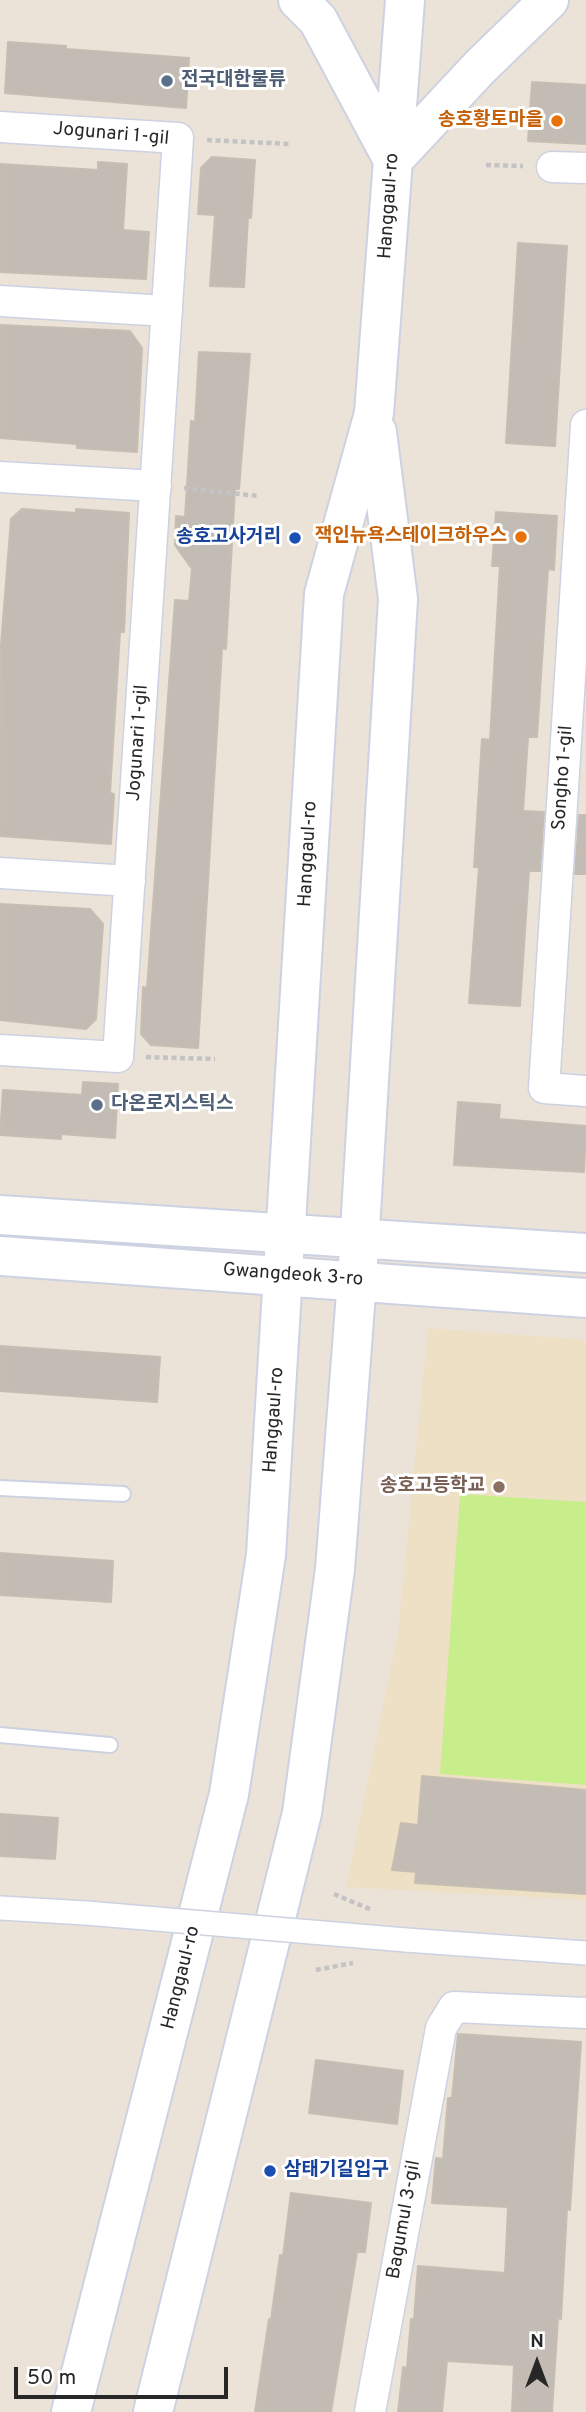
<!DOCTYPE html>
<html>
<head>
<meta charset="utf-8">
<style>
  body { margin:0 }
  #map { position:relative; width:586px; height:2412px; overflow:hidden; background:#ebe2d8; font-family:Overpass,sans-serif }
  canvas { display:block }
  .north { position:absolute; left:502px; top:2328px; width:70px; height:70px; -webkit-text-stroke:5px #fff; paint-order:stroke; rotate:0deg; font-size:19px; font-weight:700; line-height:28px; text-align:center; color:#272727 }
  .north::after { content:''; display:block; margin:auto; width:24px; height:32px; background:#272727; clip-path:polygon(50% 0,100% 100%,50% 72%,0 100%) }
  .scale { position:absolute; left:14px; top:2367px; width:214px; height:32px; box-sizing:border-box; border:4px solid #272727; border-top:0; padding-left:9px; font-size:21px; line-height:24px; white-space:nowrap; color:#272727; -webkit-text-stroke:5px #fff; paint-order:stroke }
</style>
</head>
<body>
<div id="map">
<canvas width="586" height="2412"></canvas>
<div class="north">N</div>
<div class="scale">50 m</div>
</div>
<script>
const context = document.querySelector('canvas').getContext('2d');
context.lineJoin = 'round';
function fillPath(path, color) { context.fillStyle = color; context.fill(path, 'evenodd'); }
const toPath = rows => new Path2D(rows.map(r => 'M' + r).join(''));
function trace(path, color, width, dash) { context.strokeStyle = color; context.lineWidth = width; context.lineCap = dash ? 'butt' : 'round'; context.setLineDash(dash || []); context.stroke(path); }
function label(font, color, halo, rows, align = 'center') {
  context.font = font + ' Overpass,"Noto Sans KR",sans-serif'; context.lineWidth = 6; context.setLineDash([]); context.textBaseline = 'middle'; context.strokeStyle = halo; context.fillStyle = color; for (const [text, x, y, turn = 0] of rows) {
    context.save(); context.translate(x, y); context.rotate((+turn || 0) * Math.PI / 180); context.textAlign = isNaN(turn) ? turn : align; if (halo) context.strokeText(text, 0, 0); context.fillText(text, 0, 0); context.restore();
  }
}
fillPath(toPath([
  [428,1328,586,1340,586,1900,346,1887,398,1633]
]), '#eee0c5');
fillPath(toPath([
  [460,1494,586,1502,586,1785,440,1774]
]), '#c7ee8b');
const building = toPath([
  [8,42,66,46,66,49,189,58,186,108,5,93,8,42],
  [532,82,586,85,586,144,528,141,532,82],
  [212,157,255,160,251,218,248,217,244,287,210,286,215,215,198,214,201,168,212,157],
  [98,162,127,164,123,230,149,232,146,279,0,272,0,164,98,170,98,162],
  [518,243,567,246,555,446,506,443,518,243],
  [0,325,130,331,142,348,137,452,77,448,77,444,0,438,0,325],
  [199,352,250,354,239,489,235,489,226,649,222,648,198,1048,151,1045,141,1034,143,987,147,988,175,600,189,601,192,569,175,545,176,516,185,517,191,421,195,422,199,352],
  [22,509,76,513,76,509,129,513,124,632,120,632,110,793,114,794,111,844,0,836,1,645,11,519,22,509],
  [496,512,557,516,554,570,548,569,537,737,528,737,523,811,544,812,540,871,529,871,520,1006,469,1003,479,867,474,867,482,739,490,740,500,566,492,566,496,512],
  [579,815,586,815,586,874,575,874,579,815],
  [0,904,90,909,103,924,96,1019,86,1029,0,1020,0,904],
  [83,1082,118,1084,115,1138,61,1134,61,1139,0,1135,3,1090,82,1095,83,1082],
  [458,1102,500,1105,499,1119,586,1126,584,1172,454,1165,458,1102],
  [0,1346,160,1357,157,1402,0,1391,0,1346],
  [0,1553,113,1561,111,1602,0,1595,0,1553],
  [422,1776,586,1790,586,1894,415,1883,416,1872,392,1870,401,1823,418,1825,422,1776],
  [0,1814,58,1818,55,1859,0,1856,0,1814],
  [458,2034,581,2042,570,2210,567,2209,561,2319,558,2318,552,2412,512,2412,514,2365,447,2361,442,2412,398,2412,403,2367,407,2368,411,2319,414,2319,418,2266,505,2273,508,2207,432,2203,436,2158,443,2159,448,2098,452,2098,458,2034],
  [316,2060,403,2071,397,2124,309,2113,316,2060],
  [291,2193,371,2203,365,2252,357,2252,331,2412,255,2412,269,2319,271,2320,280,2255,283,2256,291,2193]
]);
fillPath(building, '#c2bcb5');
trace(building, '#c6beb2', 2);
const service = toPath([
  [0,1488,123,1494],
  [0,1735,110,1745]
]);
const pedestrian = toPath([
  [0,1908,86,1913],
  [406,1940,586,1953]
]);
const minor = toPath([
  [0,127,178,138,118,1057,0,1050],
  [552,167,586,168],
  [0,301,167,311],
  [586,425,544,1088,586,1091],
  [0,477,156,486],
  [0,873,130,881],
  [370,2412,441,2028,454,2007,586,2013]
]);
const secondary = toPath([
  [298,0,318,20,393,160],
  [393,160,480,67,549,0],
  [0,1215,586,1253],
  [0,1256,586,1298],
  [71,2412,229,1794,266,1555,324,594,374,413,405,0],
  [153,2412,302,1813,335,1569,357,1280,398,599,377,432]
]);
trace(service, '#cdd2e2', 18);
trace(pedestrian, '#cdd2e2', 26);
trace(minor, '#cdd2e2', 33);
trace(secondary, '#cdd2e2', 42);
trace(toPath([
  [207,140,290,144],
  [486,165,523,166],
  [184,488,258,496],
  [146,1057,215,1059],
  [334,1894,372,1910],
  [316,1970,353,1963]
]), '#c3c3c3', 4.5, [5, 3.5]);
trace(service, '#fff', 14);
trace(pedestrian, '#fff', 23);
trace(minor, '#fff', 30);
trace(secondary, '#fff', 38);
const pedestrianBridge = toPath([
  [86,1913,406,1940]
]);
trace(pedestrianBridge, '#cdd2e2', 26, []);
trace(pedestrianBridge, '#fff', 23);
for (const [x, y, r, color] of [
  [167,81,7,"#5c6f8a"],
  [557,121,7,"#e8710a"],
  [521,537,7,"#e8710a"],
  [295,538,7,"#1a4fb4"],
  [97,1105,7,"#5c6f8a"],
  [499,1487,7,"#8d6e63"],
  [270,2171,7,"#1a4fb4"]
]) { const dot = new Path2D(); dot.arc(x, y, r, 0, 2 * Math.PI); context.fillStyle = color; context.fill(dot); trace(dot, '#fff', 2.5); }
label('bold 19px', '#4e5e75', '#fff', [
  ["전국대한물류",181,81],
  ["다온로지스틱스",111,1105]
], 'left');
label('bold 19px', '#c56008', '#fff', [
  ["송호황토마을",543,121],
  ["잭인뉴욕스테이크하우스",507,537]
], 'right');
label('19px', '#272727', '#fff', [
  ["Jogunari 1-gil",111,135,5],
  ["Hanggaul-ro",390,206,-86],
  ["Jogunari 1-gil",139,743,-86],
  ["Songho 1-gil",564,778,-86],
  ["Hanggaul-ro",309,854,-87],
  ["Gwangdeok 3-ro",293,1276,4],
  ["Hanggaul-ro",275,1420,-86],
  ["Hanggaul-ro",182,1978,-76],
  ["Bagumul 3-gil",405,2220,-80]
]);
label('bold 19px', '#164399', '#fff', [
  ["송호고사거리",281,538],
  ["삼태기길입구",284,2171,"left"]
], 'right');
label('bold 19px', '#785e54', '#fff', [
  ["송호고등학교",485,1487]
], 'right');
</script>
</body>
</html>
